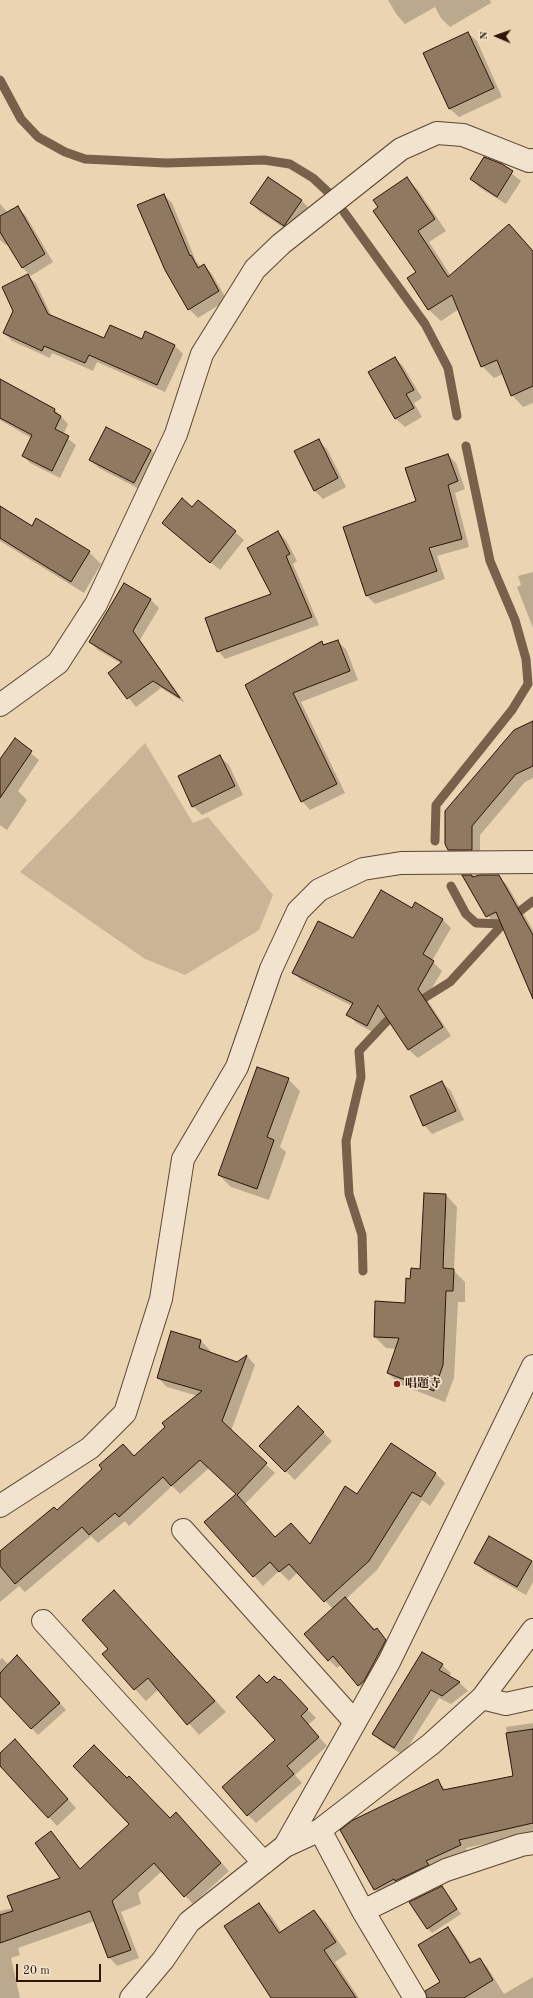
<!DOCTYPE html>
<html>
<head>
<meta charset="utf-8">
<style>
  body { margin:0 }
  #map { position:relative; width:533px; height:1998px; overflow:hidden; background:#ead4b2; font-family:"Old Standard TT",serif }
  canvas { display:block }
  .north { position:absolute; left:477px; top:16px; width:40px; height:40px; -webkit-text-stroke:3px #f1e3cd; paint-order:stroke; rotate:272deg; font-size:11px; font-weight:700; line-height:16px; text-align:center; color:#2d1608 }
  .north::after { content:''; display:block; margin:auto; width:14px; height:18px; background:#2d1608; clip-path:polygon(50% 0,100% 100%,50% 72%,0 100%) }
  .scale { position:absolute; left:16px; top:1964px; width:85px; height:18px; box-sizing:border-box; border:2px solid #2d1608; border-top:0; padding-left:5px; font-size:12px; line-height:14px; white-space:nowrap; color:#2d1608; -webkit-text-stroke:3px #f1e3cd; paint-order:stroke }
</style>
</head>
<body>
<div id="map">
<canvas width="533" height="1998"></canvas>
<div class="north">N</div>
<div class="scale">20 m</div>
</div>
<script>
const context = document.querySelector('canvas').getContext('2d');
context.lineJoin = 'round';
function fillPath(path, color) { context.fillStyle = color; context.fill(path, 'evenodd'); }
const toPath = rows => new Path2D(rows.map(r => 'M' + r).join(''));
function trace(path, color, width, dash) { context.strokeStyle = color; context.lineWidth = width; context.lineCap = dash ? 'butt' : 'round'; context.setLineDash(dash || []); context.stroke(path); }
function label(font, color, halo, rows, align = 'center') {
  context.font = font + ' "Old Standard TT","Noto Serif JP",serif'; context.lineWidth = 3.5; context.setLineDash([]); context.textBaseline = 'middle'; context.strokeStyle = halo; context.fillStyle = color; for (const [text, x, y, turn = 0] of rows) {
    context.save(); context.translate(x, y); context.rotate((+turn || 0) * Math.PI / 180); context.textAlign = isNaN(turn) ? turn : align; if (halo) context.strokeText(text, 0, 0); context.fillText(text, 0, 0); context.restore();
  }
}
fillPath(toPath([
  [145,743,193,823,208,817,273,895,259,930,185,975,145,959,20,872]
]), '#cab495');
fillPath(toPath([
  [388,0,490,0,491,3,450,27,441,18,435,7,405,24,397,15],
  [468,33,477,41,502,97,459,117,450,109,425,53],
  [501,165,521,181,506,204,480,188,471,179],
  [406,178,418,190,446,231,429,242,451,276,509,225,533,251,533,403,523,407,512,395,503,374,494,378,482,366,459,309,441,321,429,310,409,278,417,272],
  [164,195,172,203,196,261,201,267,204,265,212,274,227,300,198,318,189,309],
  [301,200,310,209,293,234,260,212,251,203],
  [0,204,8,213,17,207,26,216,53,262,29,277,36,283,52,317,105,340,142,341,146,332,175,346,183,354,165,392,97,362,93,371,52,353,50,358,12,341,4,333,14,311,4,287,30,275,22,267,8,244,6,245,0,240],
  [395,358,403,366,422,398,414,403,422,417,405,427,396,419,370,372],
  [0,380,55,410,68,424,63,435,76,445,60,478,30,463,23,455,31,438,0,420],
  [318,440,327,449,346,487,323,499,314,490],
  [151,450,159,459,143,491,99,468,90,460],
  [448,455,456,463,465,489,455,493,469,547,437,556,445,579,375,604,367,596,344,528,418,502],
  [0,507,32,527,89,552,101,564,84,593,0,541],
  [193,508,235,532,244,540,220,570,163,523],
  [278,532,286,540,297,561,293,564,319,625,225,659,218,651,272,594],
  [533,572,533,628,517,587,521,585,518,576],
  [125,584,151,600,159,608,140,640,185,703,161,688,136,707,109,673,122,664,98,650,90,642],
  [337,641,346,649,358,680,301,702,345,793,310,810,302,801,246,685,321,642,325,646],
  [533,722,533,778,525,782,480,835,480,858,458,858,449,850],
  [15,740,39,760,18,791,27,800,7,830,0,825,0,761],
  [220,757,229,765,243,795,202,815,193,806],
  [472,876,474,878,498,876,507,885,533,930,533,956,501,921,494,922,485,913],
  [412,909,443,920,451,928,432,961,442,971,426,998,451,1036,418,1058,409,1050,386,1015,376,1034,356,1023,348,1014,352,1006,302,981,294,973],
  [288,1079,300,1091,280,1147,286,1152,269,1200,231,1187,219,1175],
  [442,1082,451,1091,464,1120,432,1134,424,1125],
  [446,1195,457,1207,454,1271,465,1282,465,1302,458,1302,454,1378,445,1402,399,1384,388,1373,396,1349,386,1348,375,1337,406,1304,411,1280,421,1270],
  [201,1341,210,1350,209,1353,237,1364,247,1356,255,1365,231,1431,275,1473,245,1504,275,1538,310,1545,358,1495,391,1445,436,1474,445,1483,430,1506,422,1500,377,1570,346,1599,394,1649,367,1694,341,1665,337,1668,329,1660,333,1609,298,1572,289,1581,279,1571,263,1586,206,1522,237,1494,209,1468,180,1494,172,1486,129,1526,125,1521,98,1543,91,1536,25,1592,19,1586,0,1602,0,1553,134,1457,198,1396,167,1387,158,1378],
  [298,1408,332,1441,295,1480,260,1446],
  [531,1561,533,1563,533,1582,526,1595,484,1571,475,1562],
  [125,1603,226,1712,199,1735,159,1689,146,1701,103,1655,109,1649],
  [2,1658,9,1665,24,1663,66,1710,38,1735,0,1695,0,1660],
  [442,1665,451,1673,449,1677,460,1683,468,1691,451,1704,439,1698,403,1755,382,1742,373,1734],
  [288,1689,316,1718,308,1725,327,1746,295,1775,302,1783,256,1823,248,1815,277,1741],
  [533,1723,533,1833,466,1848,469,1854,383,1898,375,1889,438,1781,447,1791,514,1777,506,1727],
  [23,1749,76,1808,57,1826,0,1764,0,1754],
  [176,1813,229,1871,193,1904,162,1871,138,1893,141,1904,121,1912,139,1958,117,1966,109,1957,95,1921,18,1948,20,1955,11,1958,20,1998,0,1998,0,1911,115,1886],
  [442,1887,461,1914,432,1933,428,1929],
  [259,1904,271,1916,282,1933,314,1911,326,1923,347,1954,335,1962,359,1998,272,1998],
  [448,1929,456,1937,472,1963,479,1959,487,1967,504,1994,533,1977,533,1998,431,1998,441,1982]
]), '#0003');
trace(toPath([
  [0,80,21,119,38,137,65,152,85,159,166,163,264,160,290,164,313,178,329,193],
  [344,212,425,324,448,368,457,416],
  [435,841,436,805,512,710,528,684,526,659,515,620,490,561,466,446],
  [451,886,466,914,476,923,503,924],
  [413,1005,450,982,503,924,533,901],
  [363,1271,362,1235,349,1194,346,1141,361,1077,359,1051,387,1021,397,1015]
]), '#78614b', 9);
const building = toPath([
  [468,32,494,88,449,109,423,53,468,32],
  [484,157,502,164,513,171,497,197,470,179,484,157],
  [268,177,302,200,284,226,250,203,268,177],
  [407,177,435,219,418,231,448,277,509,224,533,251,533,386,511,396,497,360,481,367,452,295,428,310,407,278,416,272,373,211,378,207,373,200,407,177],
  [164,194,190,256,191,255,198,268,204,264,219,291,188,310,165,270,137,205,164,194],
  [18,206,45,254,22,268,0,232,0,216,18,206],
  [28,274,48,314,104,338,110,325,142,339,145,331,175,345,157,385,89,355,85,363,44,346,42,351,3,333,13,311,2,287,28,274],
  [395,357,414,390,406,394,414,408,395,419,368,372,395,357],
  [0,379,55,409,54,412,61,416,55,429,69,436,52,471,22,456,32,435,0,418,0,379],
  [106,427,151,450,134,483,89,460,106,427],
  [319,439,338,478,314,491,294,451,319,439],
  [448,454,458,481,448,485,462,539,429,548,437,571,366,596,343,527,416,501,405,468,448,454],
  [182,498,192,507,198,500,236,531,210,563,162,523,182,498],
  [0,506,32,526,36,518,90,551,71,582,0,538,0,506],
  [278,531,290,554,286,556,312,617,217,652,205,618,271,594,247,548,278,531],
  [124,583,151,599,133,631,180,698,153,681,127,699,108,673,122,662,89,642,124,583],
  [338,640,350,671,293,693,337,784,301,802,245,685,322,641,323,645,338,640],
  [533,721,533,766,516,774,472,826,472,850,448,850,445,844,445,811,514,730,533,721],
  [15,738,32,751,0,798,0,759,15,738],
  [220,755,235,786,192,807,178,776,220,755],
  [462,875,472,875,472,877,480,875,499,875,533,935,533,999,496,912,486,917,462,875],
  [381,890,412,908,415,902,443,919,423,954,434,961,418,989,443,1027,408,1050,378,1005,367,1026,346,1015,353,1003,292,973,318,921,353,938,381,890],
  [257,1067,289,1078,267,1137,274,1140,257,1189,218,1175,257,1067],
  [442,1081,456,1111,423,1126,410,1096,442,1081],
  [424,1193,446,1194,443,1268,454,1269,453,1291,446,1291,443,1365,434,1391,387,1373,399,1338,374,1337,375,1301,405,1303,406,1278,410,1279,411,1268,420,1269,424,1193],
  [171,1331,201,1340,199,1348,237,1362,247,1355,222,1421,267,1463,237,1495,275,1537,291,1523,310,1544,345,1486,357,1494,391,1443,436,1473,421,1497,412,1492,369,1561,324,1602,289,1564,279,1572,270,1562,253,1577,204,1522,236,1494,200,1460,171,1486,163,1477,119,1517,115,1513,89,1535,82,1527,15,1584,0,1566,0,1551,54,1507,57,1510,102,1469,99,1465,123,1444,134,1456,165,1427,162,1423,202,1391,157,1378,171,1331],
  [298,1406,324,1432,285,1472,259,1446,298,1406],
  [489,1536,532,1561,517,1587,474,1563,489,1536],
  [114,1590,215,1701,187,1725,148,1678,134,1690,102,1654,108,1649,82,1620,114,1590],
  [345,1597,374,1630,377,1628,386,1640,364,1681,358,1686,333,1656,328,1661,304,1634,345,1597],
  [422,1652,443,1664,439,1670,460,1682,442,1696,431,1690,394,1748,372,1734,422,1652],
  [17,1655,60,1703,31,1729,0,1696,0,1673,17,1655],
  [259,1675,267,1683,274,1676,279,1680,280,1679,308,1709,301,1716,319,1737,287,1766,294,1774,247,1816,222,1787,275,1740,236,1697,259,1675],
  [533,1729,533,1823,459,1840,461,1845,426,1861,429,1865,395,1881,394,1879,374,1890,340,1830,353,1820,438,1779,443,1790,513,1776,506,1733,533,1729],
  [15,1739,68,1799,48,1818,0,1766,0,1753,15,1739],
  [94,1745,127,1778,129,1776,170,1818,176,1812,221,1863,184,1897,154,1863,112,1901,131,1950,108,1958,90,1911,0,1943,0,1915,13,1911,7,1896,60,1878,35,1843,51,1831,80,1869,129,1824,73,1766,94,1745],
  [442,1886,457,1909,427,1929,409,1902,442,1886],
  [259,1903,279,1933,314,1910,336,1942,324,1950,356,1998,271,1998,224,1926,259,1903],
  [448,1927,470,1963,480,1958,493,1980,464,1998,427,1998,425,1991,440,1982,418,1945,448,1927]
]);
fillPath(building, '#8f7960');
trace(building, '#2d1608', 1);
const street = toPath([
  [0,705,58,663,96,604,176,434,202,354,255,269,281,244,401,149,437,133,463,135,529,161,533,160],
  [0,1506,90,1448,125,1413,161,1299,183,1159,237,1067,271,969,298,911,319,890,363,869,401,863,533,862],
  [183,1530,355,1722],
  [43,1621,264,1863],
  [482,1698,506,1704,533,1698],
  [320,1830,363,1911,415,1998],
  [285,1846,389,1662,533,1366],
  [363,1911,446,1870,521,1845,533,1843],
  [131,1998,163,1960,189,1922,285,1846,320,1830,431,1744,482,1698,533,1630]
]);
trace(street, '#5c4632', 24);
trace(street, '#f1e3cd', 22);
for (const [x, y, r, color] of [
  [397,1384,4,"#8f2418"]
]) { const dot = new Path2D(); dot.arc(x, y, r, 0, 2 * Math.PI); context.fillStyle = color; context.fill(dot); trace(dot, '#f1e3cd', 1.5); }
label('bold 12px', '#2d1608', '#f1e3cd', [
  ["唱題寺",405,1384]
], 'left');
</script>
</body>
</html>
